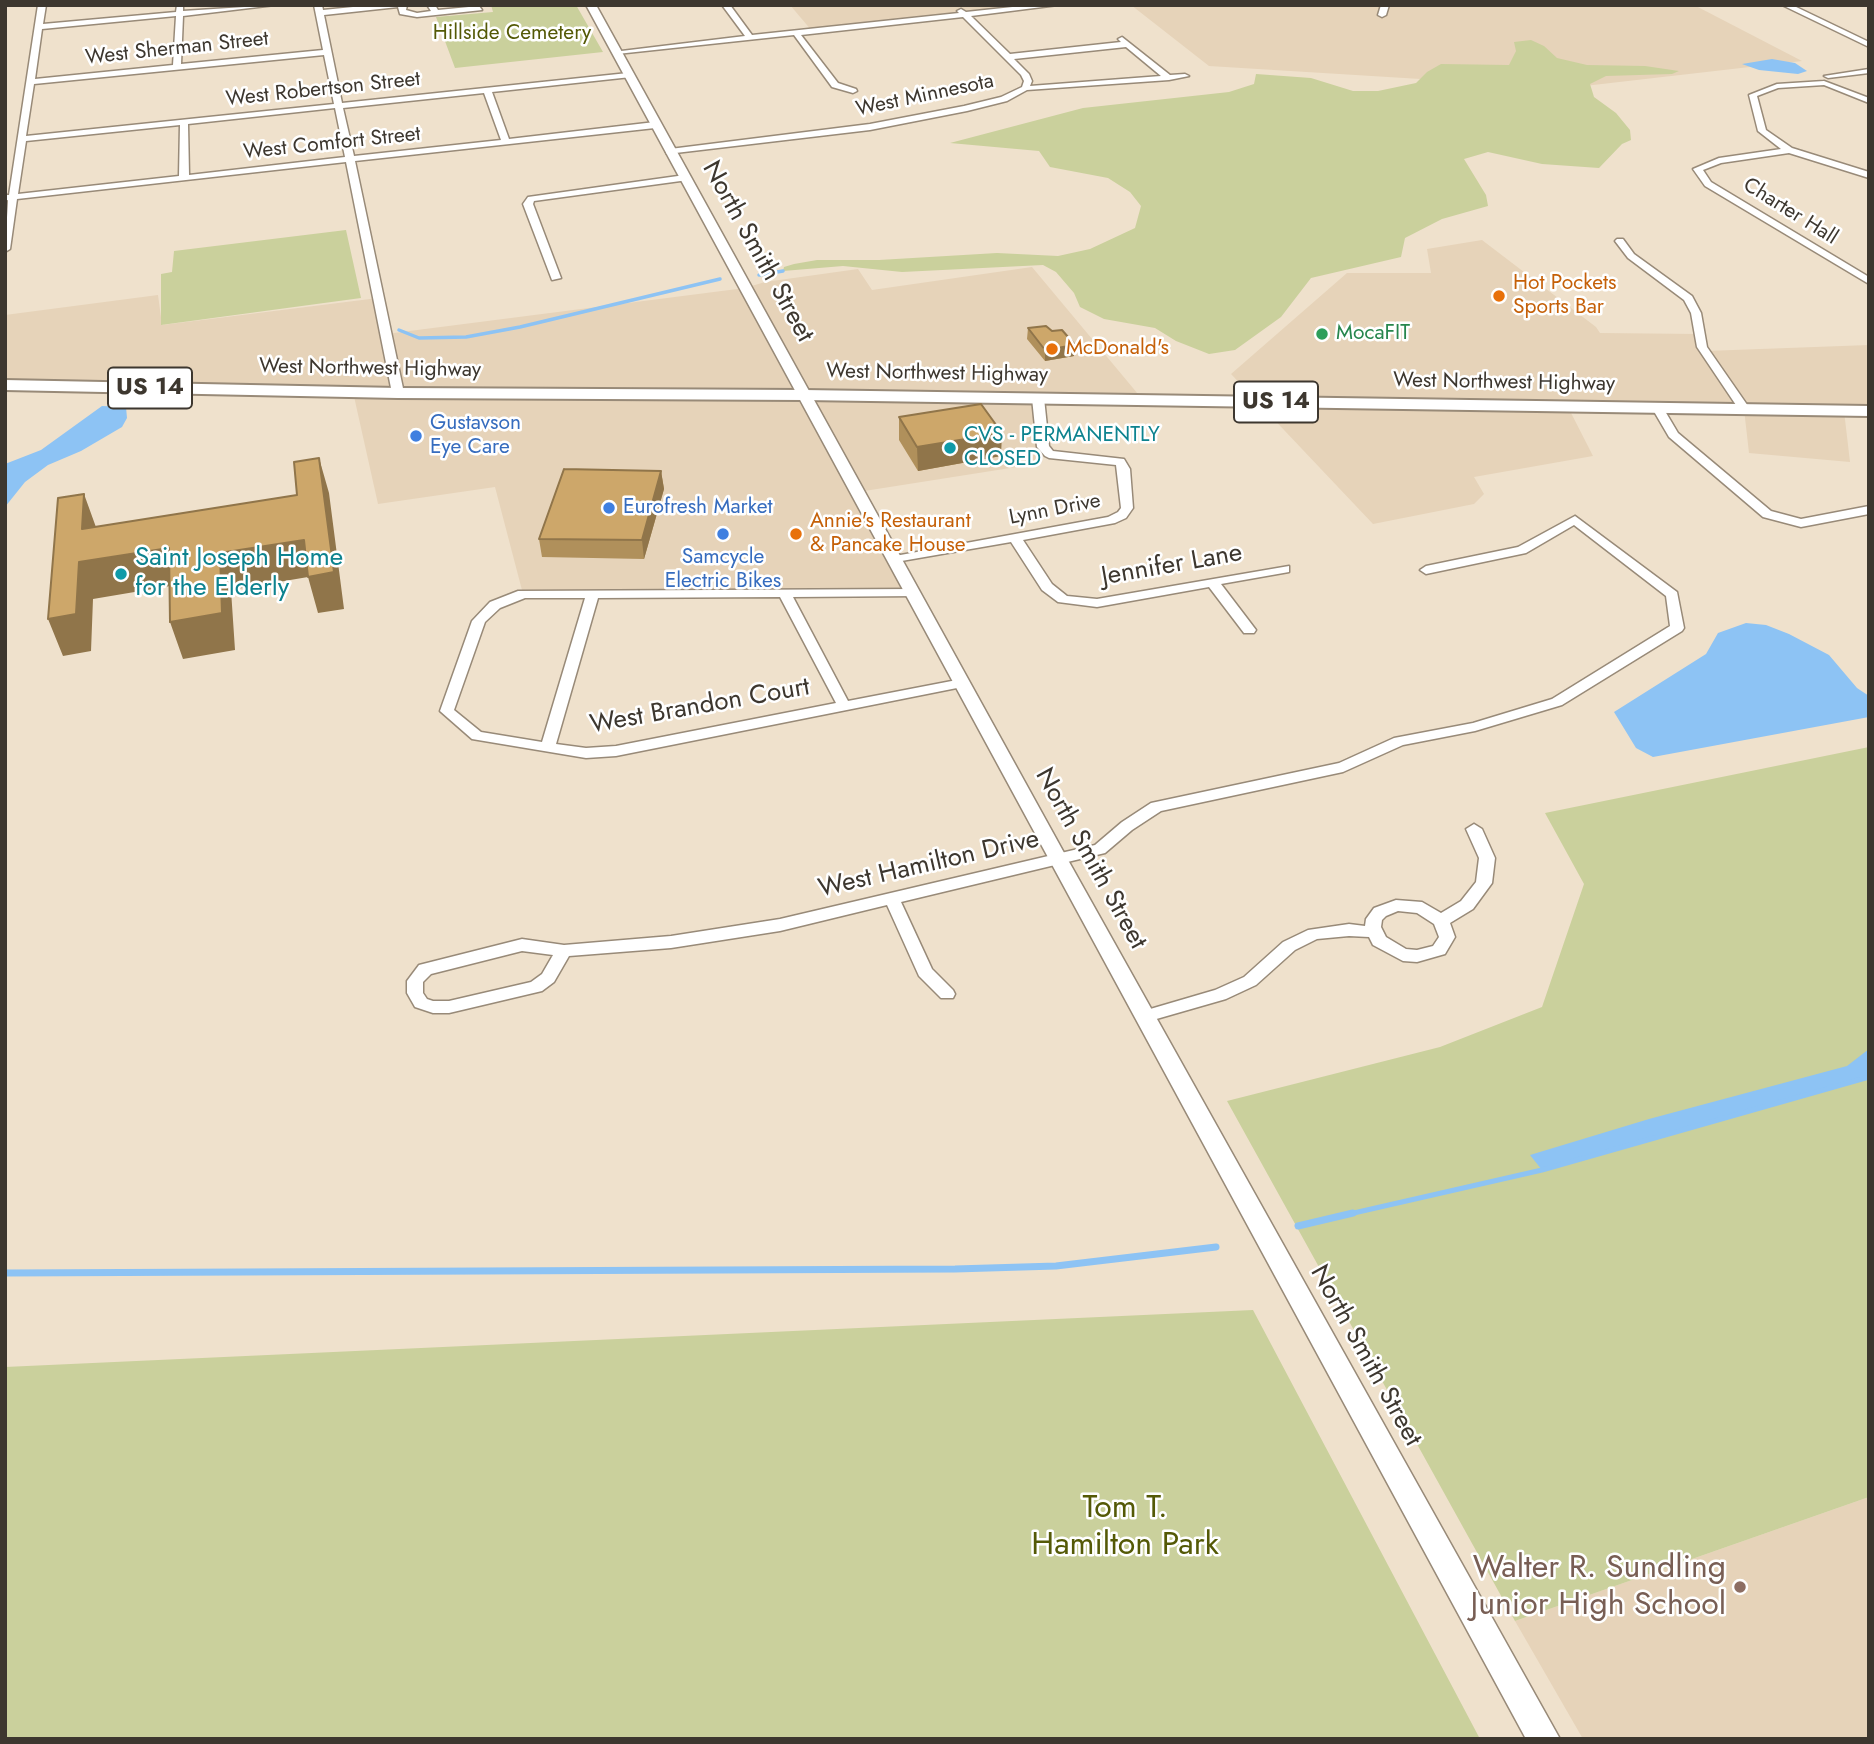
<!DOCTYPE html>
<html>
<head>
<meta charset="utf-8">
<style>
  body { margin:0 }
  #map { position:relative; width:1874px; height:1744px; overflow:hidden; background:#efe1cc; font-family:Jost,sans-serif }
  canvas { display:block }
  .frame { position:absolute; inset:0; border:7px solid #3d372f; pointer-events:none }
</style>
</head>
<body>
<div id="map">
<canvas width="1874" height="1744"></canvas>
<div class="frame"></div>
</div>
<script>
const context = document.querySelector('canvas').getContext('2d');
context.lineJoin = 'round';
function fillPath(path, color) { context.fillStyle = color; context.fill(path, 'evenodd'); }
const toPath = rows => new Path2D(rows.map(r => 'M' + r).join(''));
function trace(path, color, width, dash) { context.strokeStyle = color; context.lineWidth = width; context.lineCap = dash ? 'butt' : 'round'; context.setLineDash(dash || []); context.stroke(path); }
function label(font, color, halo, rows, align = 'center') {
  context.font = font + ' Jost,sans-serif'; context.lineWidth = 5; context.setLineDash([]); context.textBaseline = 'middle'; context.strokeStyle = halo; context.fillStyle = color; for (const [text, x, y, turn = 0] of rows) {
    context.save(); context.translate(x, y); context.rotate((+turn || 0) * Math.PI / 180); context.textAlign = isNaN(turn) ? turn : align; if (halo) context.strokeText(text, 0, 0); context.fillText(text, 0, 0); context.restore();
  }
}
fillPath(toPath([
  [790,5,1054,5,812,31],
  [1131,5,1694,5,1802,61,1567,88,1209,66],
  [1482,240,1596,327,1600,333,1699,334,1706,351,1869,345,1869,411,1844,411,1850,462,1749,453,1744,409,1568,407,1593,456,1474,477,1484,494,1474,504,1373,524,1231,374,1347,273,1431,273,1427,249],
  [1032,267,1143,400,1038,398,1043,447,1042,463,858,492,913,593,523,594,495,487,378,504,353,392,5,385,5,315,158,295,162,325,378,298,386,334,745,288,765,282,858,269,872,290],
  [1869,1497,1869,1739,1583,1739,1515,1621]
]), '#e6d3b9');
fillPath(toPath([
  [491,5,576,5,603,52,455,68,436,17,493,12],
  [1531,40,1544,46,1557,58,1587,65,1645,66,1679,71,1672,74,1606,76,1590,84,1594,97,1616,113,1630,130,1631,140,1622,144,1599,168,1542,164,1488,152,1464,159,1486,195,1488,206,1442,219,1405,238,1401,257,1311,278,1281,317,1235,350,1209,354,1176,341,1155,328,1104,319,1080,307,1074,293,1056,272,1043,265,902,272,843,266,783,271,784,267,794,264,817,260,879,260,997,253,1058,256,1090,249,1135,228,1141,206,1130,192,1108,178,1050,167,1039,151,950,143,1083,108,1229,92,1254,84,1256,74,1311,78,1353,91,1378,91,1416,83,1427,72,1441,64,1509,65,1516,51,1514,42],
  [346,230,361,298,161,325,161,274,172,272,174,251],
  [1869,747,1869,1497,1515,1621,1227,1101,1440,1047,1542,1007,1584,884,1545,813],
  [1253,1310,1480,1739,5,1739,5,1367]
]), '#cad09c');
fillPath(toPath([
  [1772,59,1795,63,1807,71,1798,74,1759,70,1742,64],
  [102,406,126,407,127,418,122,427,81,451,48,465,25,482,5,507,5,464,41,450],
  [1746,623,1766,625,1789,634,1829,655,1857,688,1869,696,1869,717,1653,757,1636,748,1614,712,1706,654,1718,633],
  [1869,1049,1869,1077,1542,1170,1530,1155,1649,1119,1847,1066]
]), '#8dc3f4');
trace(toPath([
  [759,275,783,271],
  [399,330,419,338,466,337,520,327,720,279]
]), '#8dc3f4', 3.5);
trace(toPath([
  [1345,1215,1542,1170,1869,1077]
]), '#8dc3f4', 5);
trace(toPath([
  [1298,1226,1353,1213],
  [5,1273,955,1269,1056,1266,1216,1247]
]), '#8dc3f4', 7);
const street = toPath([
  [38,5,46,5,43,24,176,12,177,5,183,5,183,11,275,5,183,16,181,64,323,50,314,5,322,5,323,10,373,5,407,5,406,10,417,13,431,11,427,5,435,5,438,10,479,6,482,10,417,17,400,14,398,7,324,15,342,103,628,73,631,77,492,92,509,139,655,122,659,125,655,128,355,161,404,393,398,396,392,393,346,162,17,199,10,249,5,252,8,200,5,201,5,195,9,195,38,5],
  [176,16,173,65,35,79,42,29,176,16],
  [324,55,334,104,26,136,34,84,324,55],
  [484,93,501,140,354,156,343,108,484,93],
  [335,108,345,157,189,175,188,124,335,108],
  [180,125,179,176,18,194,26,141,180,125],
  [722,5,730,5,752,35,959,13,957,11,961,9,966,12,1031,5,1058,5,971,16,1010,54,1121,42,1118,39,1122,37,1170,75,1185,74,1189,76,1169,80,1027,90,1007,101,967,111,870,130,667,154,666,152,670,149,870,124,964,106,1001,97,1022,87,1024,81,1021,75,963,17,801,35,838,83,856,89,857,91,853,93,832,87,794,35,617,54,613,52,745,36,722,5],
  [1126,47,1161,76,1030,86,1032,81,1029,74,1014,59,1126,47],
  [1381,5,1389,5,1386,15,1382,17,1378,15,1381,5],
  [1782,5,1792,5,1869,42,1869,47,1782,5],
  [1869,69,1869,73,1828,78,1824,76,1869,69],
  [1824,81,1869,98,1869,103,1824,85,1778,88,1757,96,1766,130,1792,148,1869,172,1869,178,1789,153,1721,163,1703,170,1711,182,1869,277,1869,284,1705,186,1693,169,1719,158,1781,149,1758,131,1749,95,1777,84,1824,81],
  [685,175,688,176,688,180,534,201,533,204,561,278,552,280,523,204,528,197,685,175],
  [1617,239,1623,239,1634,254,1692,296,1701,313,1707,347,1750,409,1748,411,1740,411,1697,347,1691,313,1684,300,1628,258,1615,241,1617,239],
  [1038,395,1044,398,1049,446,1053,451,1124,459,1130,469,1133,508,1126,518,1115,523,1023,540,1052,584,1067,596,1097,599,1289,566,1289,572,1221,584,1256,630,1254,633,1244,633,1209,587,1097,607,1058,602,1042,590,1011,542,890,563,889,560,895,556,1108,517,1118,512,1121,508,1116,465,1049,458,1045,456,1037,447,1032,398,1038,395],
  [1658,405,1662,406,1678,433,1771,511,1801,519,1869,506,1869,514,1801,527,1763,517,1669,437,1652,408,1658,405],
  [1575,516,1677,592,1684,628,1682,631,1562,705,1475,731,1403,745,1343,772,1161,811,1132,830,1105,853,901,902,932,969,953,990,955,994,953,998,941,998,919,976,887,905,780,931,671,948,569,956,554,982,542,991,449,1013,433,1013,415,1007,407,993,407,981,419,965,522,939,564,945,671,936,780,919,1095,845,1122,822,1151,803,1339,763,1394,738,1473,723,1552,699,1670,626,1666,596,1574,525,1526,553,1426,574,1420,570,1426,566,1518,547,1575,516],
  [522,951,553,955,542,974,531,982,449,1001,433,1001,427,999,423,993,423,982,431,974,522,951],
  [913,589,920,593,918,596,793,597,848,701,962,679,967,680,969,683,967,686,616,756,586,758,472,739,440,711,472,621,490,602,518,591,913,589],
  [780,597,836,703,616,746,586,748,556,744,598,598,780,597],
  [525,598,585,598,542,742,481,732,454,710,485,622,500,608,525,598],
  [1474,824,1482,829,1495,858,1492,883,1473,909,1450,923,1455,937,1445,954,1417,962,1403,961,1373,945,1369,937,1349,936,1317,939,1295,950,1256,985,1226,999,1146,1022,1140,1020,1137,1016,1140,1012,1215,990,1244,977,1283,942,1308,930,1349,924,1365,926,1366,919,1374,908,1396,900,1422,902,1441,913,1461,901,1476,882,1479,858,1466,829,1474,824],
  [1398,911,1417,913,1434,924,1439,937,1433,946,1417,950,1406,949,1386,937,1381,927,1382,920,1386,916,1398,911]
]);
const secondary = toPath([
  [586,5,596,5,1068,860,1560,1739,1526,1739,586,5]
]);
const primary = toPath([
  [5,380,398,388,804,390,1869,406,1869,416,804,400,398,398,5,390,5,380]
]);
trace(street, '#988a78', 3);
trace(secondary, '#988a78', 3);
trace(primary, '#988a78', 4);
fillPath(street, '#fff');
fillPath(secondary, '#fff');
fillPath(primary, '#fff');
fillPath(toPath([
  [1028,328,1052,331,1075,345,1074,356,1045,361,1027,339],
  [899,417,1001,456,918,471,899,440],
  [661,471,664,489,644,559,542,557,539,539]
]), '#b0905b');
fillPath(toPath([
  [1075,345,1074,356,1045,361,1045,350],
  [1002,433,1001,456,918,471,917,447],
  [319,458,329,493,344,609,318,613,308,577,231,590,235,650,183,659,170,622,220,553,304,540],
  [661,471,664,489,644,559,642,540],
  [84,494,97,530,169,548,182,584,93,599,91,651,63,656,48,619,82,529]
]), '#90754a');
const building = toPath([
  [1046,326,1052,331,1062,330,1075,345,1045,350,1028,328,1046,326],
  [981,404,1002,433,917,447,899,417,981,404],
  [319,458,334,572,308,577,304,540,220,553,222,613,170,622,169,548,79,562,76,614,48,619,58,498,84,494,82,529,297,495,294,462,319,458],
  [564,469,661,471,642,540,539,539,564,469]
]);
fillPath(building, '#cda76a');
trace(building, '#90754a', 2);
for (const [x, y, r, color] of [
  [1499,296,7,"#e8710a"],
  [1322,334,7,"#2e9e5b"],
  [1052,349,7,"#e8710a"],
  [416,436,7,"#3f7fe0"],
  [950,448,7,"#0f9aa8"],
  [609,508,7,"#3f7fe0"],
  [723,534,7,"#3f7fe0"],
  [796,534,7,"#e8710a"],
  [121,574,7,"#0f9aa8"],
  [1740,1587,7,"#8d6e63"]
]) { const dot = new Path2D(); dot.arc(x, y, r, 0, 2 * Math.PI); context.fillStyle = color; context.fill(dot); trace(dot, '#fff', 2.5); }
label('21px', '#545906', '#fff', [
  ["Hillside Cemetery",512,34]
]);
label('21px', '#3d372f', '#fff', [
  ["West Sherman Street",177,49,-6],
  ["West Robertson Street",323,90,-6],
  ["West Minnesota",925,96,-12],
  ["West Comfort Street",332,144,-6],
  ["Charter Hall",1790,212,32],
  ["West Northwest Highway",370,369,1],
  ["West Northwest Highway",937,374,1],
  ["West Northwest Highway",1504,383,1],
  ["Lynn Drive",1055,510,-11]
]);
label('21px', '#c56008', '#fff', [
  ["Hot Pockets",1513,284],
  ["Sports Bar",1513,308],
  ["McDonald's",1066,349],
  ["Annie's Restaurant",810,522],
  ["& Pancake House",810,546]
], 'left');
label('21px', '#27864d', '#fff', [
  ["MocaFIT",1336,334]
], 'left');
label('21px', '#366cbe', '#fff', [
  ["Gustavson",430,424],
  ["Eye Care",430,448],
  ["Eurofresh Market",623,508],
  ["Samcycle",723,558,"center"],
  ["Electric Bikes",723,582,"center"]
], 'left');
label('21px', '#0d838f', '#fff', [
  ["CVS - PERMANENTLY",964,436],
  ["CLOSED",964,460]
], 'left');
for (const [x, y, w] of [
  [150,388,84],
  [1276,402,84]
]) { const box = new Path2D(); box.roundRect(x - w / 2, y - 20.5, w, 41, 5); context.fillStyle = '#fff'; context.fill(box); trace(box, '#3d372f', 2); }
label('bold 24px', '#3d372f', null, [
  ["US 14",150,388],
  ["US 14",1276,402]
]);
label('26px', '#3d372f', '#fff', [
  ["North Smith Street",757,252,61],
  ["Jennifer Lane",1172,566,-10],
  ["West Brandon Court",700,707,-10],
  ["North Smith Street",1090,859,61],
  ["West Hamilton Drive",929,865,-13],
  ["North Smith Street",1365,1356,61]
]);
label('26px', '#0d838f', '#fff', [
  ["Saint Joseph Home",135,559],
  ["for the Elderly",135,589]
], 'left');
label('32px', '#545906', '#fff', [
  ["Tom T.",1125,1509],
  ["Hamilton Park",1125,1546]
]);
label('32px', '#785e54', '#fff', [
  ["Walter R. Sundling",1726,1569],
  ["Junior High School",1726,1606]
], 'right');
</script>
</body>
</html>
